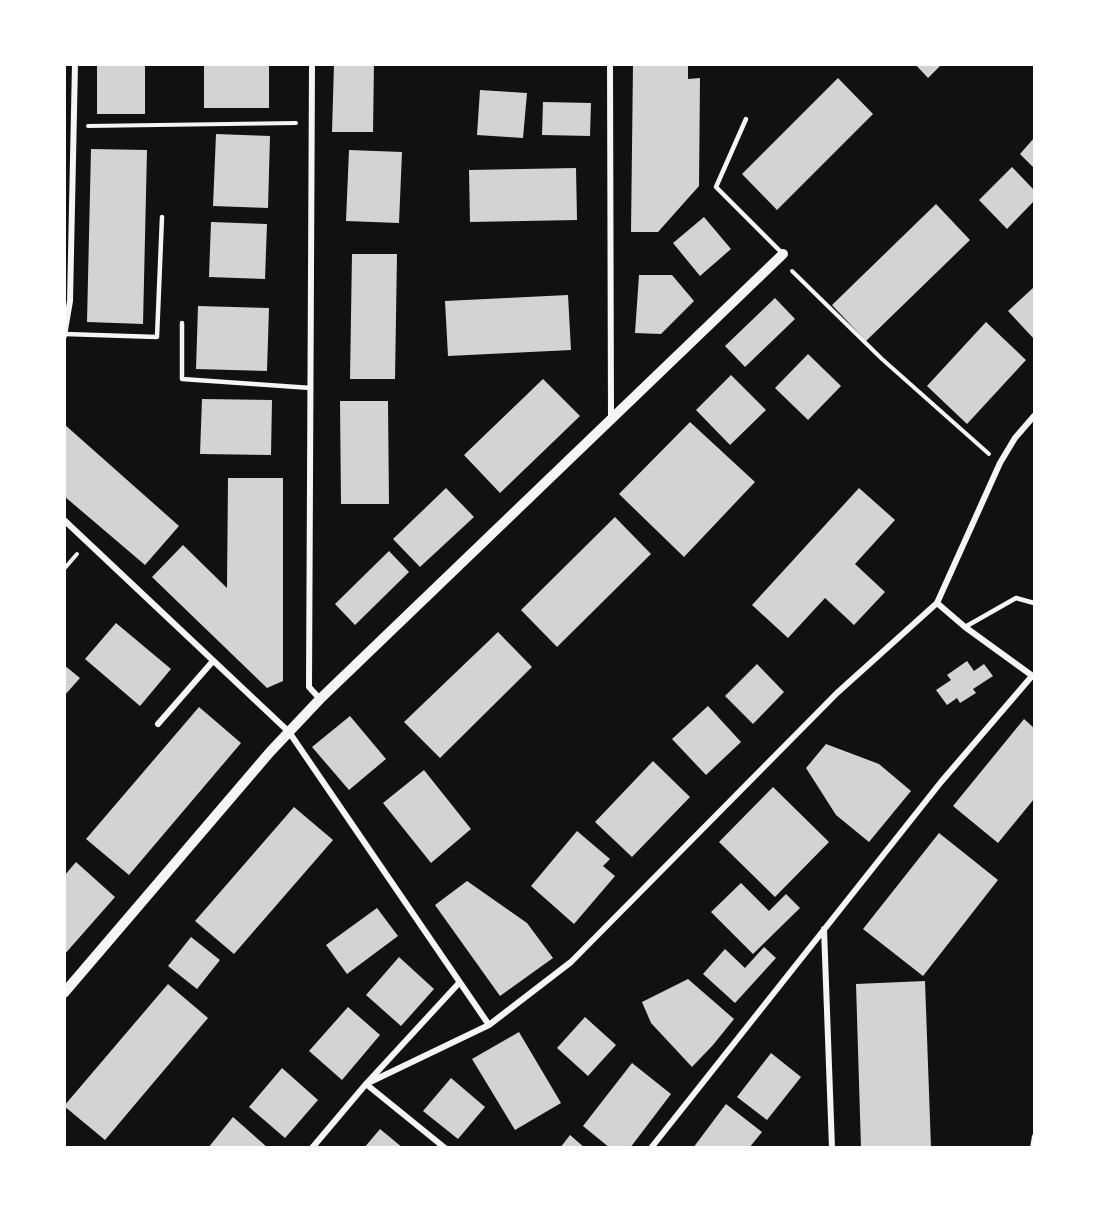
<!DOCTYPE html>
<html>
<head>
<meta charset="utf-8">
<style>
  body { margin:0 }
  #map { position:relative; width:1099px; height:1212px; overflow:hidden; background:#111; font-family:Ubuntu,sans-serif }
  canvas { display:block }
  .frame { position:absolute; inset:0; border:66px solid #fff; pointer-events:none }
</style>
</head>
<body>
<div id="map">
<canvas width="1099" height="1212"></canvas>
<div class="frame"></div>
</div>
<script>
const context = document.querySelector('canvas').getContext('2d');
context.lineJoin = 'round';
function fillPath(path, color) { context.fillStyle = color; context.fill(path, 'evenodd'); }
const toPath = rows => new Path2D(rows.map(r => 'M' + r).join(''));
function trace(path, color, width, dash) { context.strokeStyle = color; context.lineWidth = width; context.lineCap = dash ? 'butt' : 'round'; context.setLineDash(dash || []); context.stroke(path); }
fillPath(toPath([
  [97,64,145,64,145,114,97,114],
  [204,64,269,64,269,108,204,108],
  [334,64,374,64,373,132,332,132],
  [633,64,688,64,688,79,700,78,699,186,658,232,631,232],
  [915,64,942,64,928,78],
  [838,78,873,114,777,210,742,174],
  [480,90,527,93,523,138,477,135],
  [543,102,591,103,590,136,542,135],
  [216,134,270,136,268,208,213,206],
  [1034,138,1034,168,1020,154],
  [91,149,147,150,143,324,87,322],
  [349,150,402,152,399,223,346,221],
  [1012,167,1034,190,1034,201,1007,229,979,200],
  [576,168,577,220,470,222,469,170],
  [936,204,970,240,866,341,832,305],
  [704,217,731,249,700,276,673,243],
  [211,222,267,224,265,279,209,277],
  [352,254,397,254,395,379,350,379],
  [639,275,672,275,694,301,661,334,635,333],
  [1034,287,1034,339,1008,311],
  [568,295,571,350,448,356,445,301],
  [775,298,795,319,745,367,725,346],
  [198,306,269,308,267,371,196,369],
  [986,322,1026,360,967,424,927,386],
  [808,354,841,386,808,420,775,388],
  [731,375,766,410,730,445,696,410],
  [543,379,580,416,500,493,464,455],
  [202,399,272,400,271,455,200,454],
  [340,401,388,401,389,504,341,504],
  [690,422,755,482,684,557,619,494],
  [64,424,179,526,145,565,64,496],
  [228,478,283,478,283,681,267,688,152,577,183,545,227,588],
  [446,488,474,517,420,567,393,539],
  [859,488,895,520,855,564,885,592,854,625,825,598,788,638,752,605],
  [615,517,651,554,557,647,521,610],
  [389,551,409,572,355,625,335,604],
  [116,623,171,669,140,706,85,659],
  [498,632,532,667,440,758,404,722],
  [967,661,974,671,984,664,993,676,973,689,976,693,960,703,957,698,947,705,936,690,951,680,947,675],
  [757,664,784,692,753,724,725,696],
  [64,665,80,678,64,696],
  [708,706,741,742,706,775,672,739],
  [199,707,241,743,129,875,86,839],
  [350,716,386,759,349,790,312,747],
  [1024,719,1034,728,1034,799,998,843,953,806],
  [826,744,879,764,911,791,869,842,836,815,806,768],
  [653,761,690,797,632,857,595,822],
  [424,770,471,829,431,863,383,803],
  [773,787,829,842,775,897,719,842],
  [294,807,333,840,234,954,195,921],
  [577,831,610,859,603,866,615,876,574,924,531,886],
  [939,833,998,880,923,976,863,929],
  [76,862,115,897,64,955,64,876],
  [467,881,527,923,553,958,500,996,435,905],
  [741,883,769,911,786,894,800,908,753,954,711,912],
  [377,908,398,936,347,974,326,945],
  [191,937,220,960,197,989,168,966],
  [764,947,776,958,735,1003,703,974,725,949,745,968],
  [399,957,434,989,401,1026,366,995],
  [688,979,734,1019,713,1045,692,1067,651,1023,642,1002],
  [925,981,931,1148,861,1148,856,984],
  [168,984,208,1018,105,1140,64,1106],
  [348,1007,380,1035,342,1080,309,1051],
  [585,1017,616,1045,588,1076,557,1048],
  [519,1032,561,1103,515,1130,472,1059],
  [771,1053,801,1077,767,1120,737,1097],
  [632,1063,671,1094,630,1148,610,1148,583,1126],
  [282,1068,318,1100,285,1138,249,1107],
  [451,1078,485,1107,458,1139,423,1111],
  [726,1104,762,1132,749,1148,693,1148],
  [233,1117,268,1148,208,1148],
  [380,1129,403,1148,364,1148],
  [570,1135,585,1148,560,1148]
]), '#d3d3d3');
trace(toPath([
  [88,126,296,123],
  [792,271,882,359,989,454],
  [64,569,77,554],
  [1032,1148,1034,1136]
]), '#f5f5f5', 4);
trace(toPath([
  [746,119,716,187,783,254],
  [182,323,182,379,311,388],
  [65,334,157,337,162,217],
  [965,627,1016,598,1034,603]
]), '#f5f5f5', 4.5);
trace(toPath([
  [312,64,309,687,320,699],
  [610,64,611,419],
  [64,336,70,301,75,64],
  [64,520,289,732,489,1025],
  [937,603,965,627,1034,677],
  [158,724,213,661],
  [824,929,832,1148],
  [366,1084,489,1025,571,962,837,693,937,603,1000,463,1015,438,1034,416],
  [366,1084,445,1148],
  [312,1148,366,1084,459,983],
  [651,1148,941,782,1032,676]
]), '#f5f5f5', 6);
trace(toPath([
  [64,993,270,752,320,699,783,254]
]), '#f5f5f5', 10);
</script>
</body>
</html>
